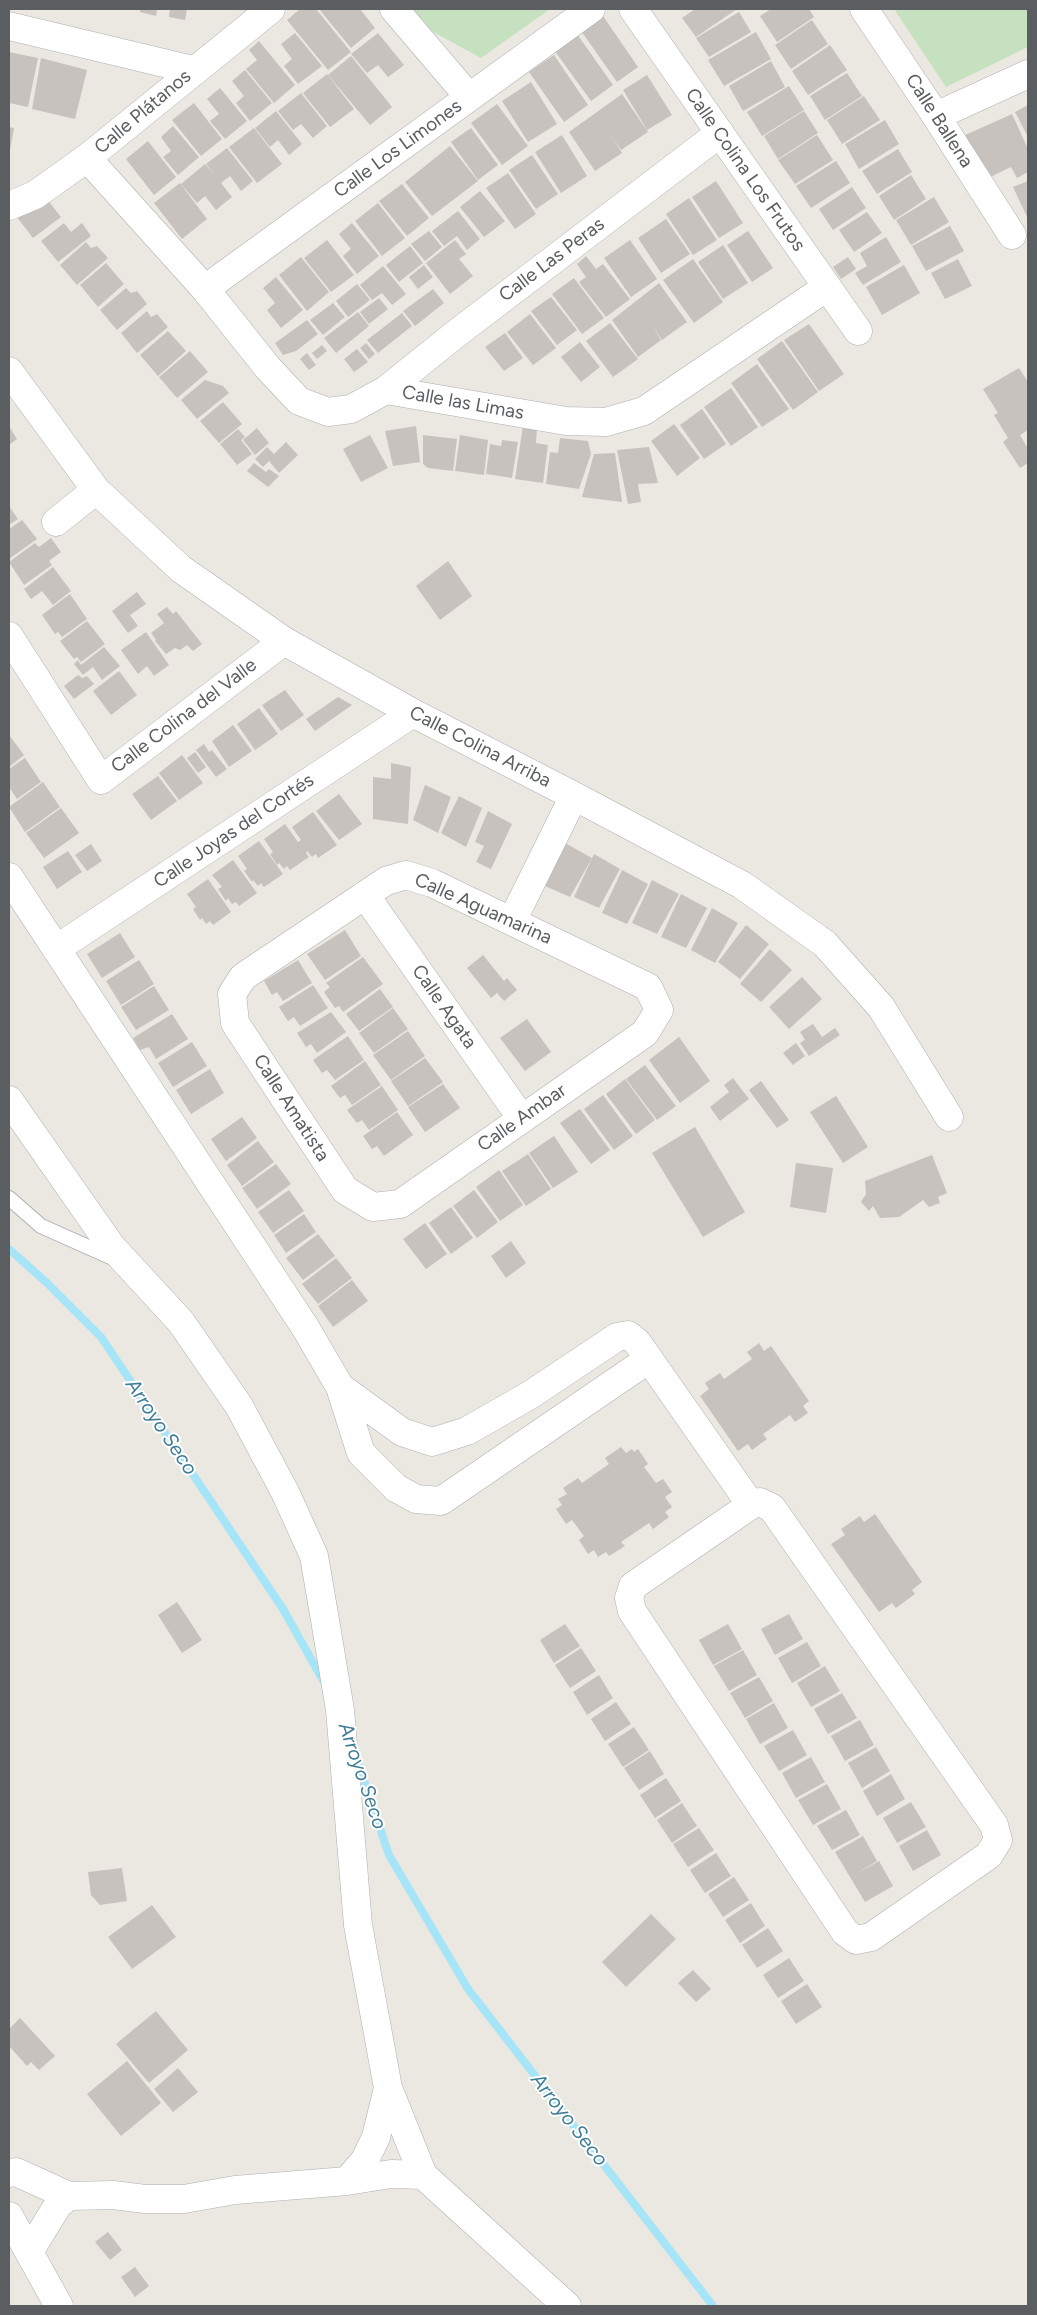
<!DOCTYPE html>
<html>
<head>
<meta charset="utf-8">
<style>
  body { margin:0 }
  #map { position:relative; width:1037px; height:2315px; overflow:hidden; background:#ebe7e1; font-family:Figtree,sans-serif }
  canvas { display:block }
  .frame { position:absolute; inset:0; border:10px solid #5a5e61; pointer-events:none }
</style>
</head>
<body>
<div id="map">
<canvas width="1037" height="2315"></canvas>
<div class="frame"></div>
</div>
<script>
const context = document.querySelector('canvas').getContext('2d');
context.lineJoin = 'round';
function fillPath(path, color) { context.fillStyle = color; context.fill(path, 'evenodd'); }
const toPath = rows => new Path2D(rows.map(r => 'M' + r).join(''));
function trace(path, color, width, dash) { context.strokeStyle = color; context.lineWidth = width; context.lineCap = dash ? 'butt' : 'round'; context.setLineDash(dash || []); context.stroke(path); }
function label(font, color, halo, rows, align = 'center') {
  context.font = font + ' Figtree,sans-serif'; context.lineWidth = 4; context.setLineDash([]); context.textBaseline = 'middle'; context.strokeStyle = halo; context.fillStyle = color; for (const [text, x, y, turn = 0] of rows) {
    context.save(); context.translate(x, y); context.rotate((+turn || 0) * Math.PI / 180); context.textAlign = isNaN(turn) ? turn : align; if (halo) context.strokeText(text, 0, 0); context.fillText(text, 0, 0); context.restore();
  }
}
fillPath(toPath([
  [413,9,550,9,481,58,428,29],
  [894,9,1028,9,1028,47,946,87]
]), '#c6e1bf');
trace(toPath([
  [9,1249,47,1283,101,1337,283,1609,325,1684],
  [355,1754,389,1855,468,1989,713,2306]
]), '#a5e5f7', 8);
fillPath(toPath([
  [140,9,157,9,156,16,140,12],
  [170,9,187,9,185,20,169,17],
  [300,9,316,9,351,52,328,70,287,20],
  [319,9,360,9,375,28,351,48],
  [695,9,737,9,696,37,682,18],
  [771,9,809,9,814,17,777,42,760,16],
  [739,12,751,32,709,57,696,38],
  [601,13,638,67,617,82,579,28],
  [812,20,828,44,791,69,775,45],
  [756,32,771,59,724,86,708,60],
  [295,33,322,66,298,84,284,66,292,59,281,44],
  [378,33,404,65,388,77,378,65,367,73,351,54],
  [577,34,613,85,591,101,554,50],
  [259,41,295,85,274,103,246,69,257,60,249,50],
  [830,45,847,70,808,95,792,71],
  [9,52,38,58,28,107,9,103],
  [554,55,588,105,564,122,529,72],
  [351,56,392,107,370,125,328,75],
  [41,58,87,70,75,119,32,109],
  [771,61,785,87,743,111,729,86],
  [245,70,272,103,250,121,236,103,244,96,232,81],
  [847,73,862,96,825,120,810,96],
  [327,74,354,109,330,127,303,93],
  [647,75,672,115,647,130,623,90],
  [531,82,557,124,528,142,502,101],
  [789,86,804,110,762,136,747,112],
  [220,88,247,121,225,139,210,121,219,114,207,99],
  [301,93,327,126,313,138,301,124,293,130,278,111],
  [622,94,648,132,621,150,610,134,622,153,595,171,569,132],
  [864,96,880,120,842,144,827,120],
  [194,103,222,139,201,156,172,120],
  [497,104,528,146,502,165,471,123],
  [1028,105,1028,137,1015,112],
  [276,111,302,144,289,155,278,140,270,147,255,128],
  [804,111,818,133,778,159,764,136],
  [1012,114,1028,149,1028,172,1017,178,1011,167,982,181,961,137],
  [885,120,899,144,859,169,845,144],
  [173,126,199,157,178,175,163,157,171,151,161,137],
  [9,127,14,128,10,150,9,150],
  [254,128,282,164,257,183,229,147],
  [471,128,498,165,478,180,451,142],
  [562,135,587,176,561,193,535,152],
  [817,135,833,160,795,184,778,160],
  [148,141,176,177,154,195,126,159],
  [450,146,478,181,432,216,405,182],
  [227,148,253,181,241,191,230,176,221,183,232,197,216,210,205,196,197,203,181,184,205,164,215,175,206,164],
  [898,149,912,172,877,194,862,171],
  [532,155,558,194,536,209,509,170],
  [836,161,850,183,811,208,796,186],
  [508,173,536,214,515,229,486,188],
  [911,175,926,199,894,220,879,196],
  [716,181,743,223,719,238,692,197],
  [1028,181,1028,219,1013,187],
  [180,183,207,219,182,239,154,203],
  [402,184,429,218,407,236,379,201],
  [852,187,866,208,833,230,819,209],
  [480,191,505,221,484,237,460,207],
  [43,194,61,217,33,238,16,216],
  [934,197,949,222,911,245,896,220],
  [689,198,717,240,693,255,666,214],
  [378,203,405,238,382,256,355,221],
  [458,211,480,239,467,250,457,236,444,246,432,231],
  [867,212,882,233,854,252,839,230],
  [666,219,690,254,661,273,638,238],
  [64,223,71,232,82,223,91,236,58,262,41,241],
  [352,223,379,256,357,274,343,256,351,249,339,234],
  [950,226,964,251,926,271,912,246],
  [429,231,442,247,425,261,411,244],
  [748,231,773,268,752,282,727,245],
  [886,237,901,262,863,285,855,273,867,266,860,253],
  [327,240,354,275,331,292,304,258],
  [455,240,466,254,459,259,473,276,450,294,426,263],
  [630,240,657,279,631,297,604,258],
  [86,242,91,248,97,246,108,258,77,285,60,265],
  [723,245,748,283,723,299,698,262],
  [410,246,423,263,399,282,386,265],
  [586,256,596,269,603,264,630,299,606,317,579,282,586,277,577,264],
  [301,257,329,292,307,311,279,275],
  [848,257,856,269,841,279,833,267],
  [693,259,723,302,694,323,663,280],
  [958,259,972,286,945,299,931,273],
  [106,263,124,284,98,307,80,285],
  [424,265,433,277,418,289,409,277],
  [904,265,920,293,882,315,866,287],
  [383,266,406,294,392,305,382,293,372,300,360,285],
  [276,277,303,310,281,328,267,310,275,303,263,288],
  [574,278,604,318,582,334,552,294],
  [659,283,687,322,662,340,653,327,661,340,638,357,612,320],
  [357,284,370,300,348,317,336,301],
  [126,288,131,293,137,291,147,304,117,330,100,310],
  [433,289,444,303,415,326,403,311],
  [551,297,577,330,557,345,531,311],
  [379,298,388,309,369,324,360,312],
  [333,303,345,317,323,335,310,320],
  [147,311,151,317,157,314,168,327,137,353,121,333],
  [358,312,369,326,336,353,324,338],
  [402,313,412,326,378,353,367,340],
  [530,314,556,348,533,365,507,332],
  [307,320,318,334,296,351,283,355,275,343],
  [610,323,638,359,613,377,586,341],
  [809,324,844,374,819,391,784,340],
  [168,331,186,351,158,376,140,355],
  [505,333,523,358,504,371,485,347],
  [782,341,818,392,793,410,757,359],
  [580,342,600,367,581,382,561,357],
  [366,343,375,354,369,359,360,348],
  [322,345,327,351,317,359,312,353],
  [357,349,368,362,354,372,344,359],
  [190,351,208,372,177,398,159,377],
  [307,353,316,365,309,370,300,359],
  [757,364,789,409,762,427,731,383],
  [1019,368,1028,382,1028,430,1020,435,1028,449,1028,463,1020,468,1003,442,1008,438,994,415,998,413,983,389],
  [205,380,223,386,229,393,197,419,181,400],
  [731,388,758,427,731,446,704,407],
  [223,402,242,424,219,443,200,421],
  [702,409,726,444,704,459,680,425],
  [674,424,700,458,677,476,651,441],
  [9,426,17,439,9,445],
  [416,426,420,462,393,466,385,431],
  [523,426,537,428,536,443,548,445,543,483,515,479],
  [257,428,269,443,255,455,243,440],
  [238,429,245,437,241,440,252,454,237,465,220,444],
  [370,435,388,468,361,482,343,449],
  [423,435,457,439,453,471,428,468,423,464],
  [460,435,488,440,484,475,455,471],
  [560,438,588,441,591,454,579,489,546,484,550,452,558,453],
  [502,440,518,442,512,478,486,474,490,444,501,446],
  [286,442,298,455,279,473,269,461,263,467,255,459,267,447,274,454],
  [649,447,658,483,638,484,641,502,628,504,617,450],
  [615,453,622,502,582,497,594,454],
  [254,463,266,472,269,469,279,476,268,487,247,471],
  [9,506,18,519,9,525],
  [22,520,37,539,9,559,9,529],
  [51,538,61,552,49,561,52,565,24,585,9,562,35,543,39,547],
  [448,561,472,596,440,620,416,586],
  [53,567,71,591,53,605,42,591,31,599,24,589],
  [137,592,146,604,130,615,138,626,128,633,112,611],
  [70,594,87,619,62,637,58,632,55,634,42,615],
  [167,607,173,614,176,611,202,644,193,651,187,645,180,650,175,648,166,654,155,641,156,640,151,633,164,623,157,614],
  [87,621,105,644,81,662,77,657,74,659,60,641],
  [146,632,169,665,154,676,147,666,138,674,121,650],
  [104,647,120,666,102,680,93,667,83,675,74,664,78,660,81,665],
  [119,671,137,695,111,715,93,691],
  [78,675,82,678,87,676,94,684,74,699,64,686],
  [285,690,304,715,281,731,262,705],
  [338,697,352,705,315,731,306,719],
  [259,708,278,734,255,750,237,724],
  [233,725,252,751,229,767,212,741],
  [9,735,24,755,9,767],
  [204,744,209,752,212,750,227,769,216,777,196,750],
  [195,752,206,767,198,773,187,758],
  [182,755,203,783,179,800,159,773],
  [25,758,41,782,17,799,9,787,9,769],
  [391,763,411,767,408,824,373,819,373,777,391,779],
  [158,776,177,801,151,820,132,794],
  [43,782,60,807,25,832,9,807],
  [425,785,451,797,438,833,413,820],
  [339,794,362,824,339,840,316,811],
  [459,796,482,808,466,847,441,833],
  [61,808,79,833,44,858,26,833],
  [488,811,512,824,491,869,476,862,484,846,475,842],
  [313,812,337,845,318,858,316,854,312,857,307,851,306,853,309,857,290,870,287,866,284,869,279,863,277,865,270,854,273,852,264,839,285,824,298,842,301,840,292,827],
  [259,841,283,874,264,887,261,883,258,886,253,880,252,882,244,871,247,869,238,856],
  [565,843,592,858,570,897,545,886],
  [91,844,102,861,87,871,75,855],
  [68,851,82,872,57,889,43,867],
  [594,854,620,869,599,908,574,897],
  [233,860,257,893,239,906,236,902,232,904,228,898,226,901,218,889,222,887,212,875],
  [622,870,648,884,627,924,602,913],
  [208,879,231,912,213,925,210,921,206,924,202,918,200,920,193,909,196,907,187,894],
  [652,880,679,894,657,934,632,923],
  [681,894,707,908,686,948,661,937],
  [712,908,738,923,715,963,691,950],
  [746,925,769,944,740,979,718,962],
  [345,930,361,956,325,980,307,954],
  [120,933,135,957,102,978,87,954],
  [770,949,792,970,761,1002,740,984],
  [483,955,504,981,507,978,517,990,504,1001,497,993,491,998,467,968],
  [363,957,383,984,343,1012,339,1006,335,1008,324,992,330,987,326,983],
  [139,960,154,984,121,1005,106,981],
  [298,960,312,983,283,1001,277,992,272,995,264,981],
  [802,977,822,999,789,1029,769,1007],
  [313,985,328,1008,300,1026,294,1017,288,1021,279,1007],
  [154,986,169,1010,136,1030,121,1007],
  [380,989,393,1007,359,1031,346,1014],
  [393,1008,408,1029,374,1053,359,1033],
  [331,1012,346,1032,317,1053,311,1044,306,1047,297,1033],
  [172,1014,188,1039,156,1059,149,1047,140,1050,133,1038],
  [527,1019,551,1052,525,1071,500,1038],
  [813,1024,822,1037,835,1028,840,1035,809,1056,800,1043,805,1040,800,1032],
  [408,1031,425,1056,391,1080,373,1055],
  [348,1036,364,1060,335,1080,327,1070,322,1073,313,1060],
  [679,1037,710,1081,680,1103,649,1060],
  [192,1042,207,1066,173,1087,158,1063],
  [796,1043,805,1056,793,1065,783,1053],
  [425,1058,443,1082,408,1106,391,1081],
  [365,1061,381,1085,352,1105,345,1095,340,1098,331,1086],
  [645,1065,676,1106,657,1120,626,1079],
  [210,1069,224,1093,191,1114,176,1090],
  [733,1078,749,1099,720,1121,710,1107,729,1092,724,1085],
  [625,1079,655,1120,636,1134,606,1094],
  [761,1081,789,1120,777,1128,749,1090],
  [443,1084,460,1108,425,1132,408,1107],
  [382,1086,398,1110,369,1130,362,1120,357,1123,347,1110],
  [603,1095,633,1136,614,1150,584,1109],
  [836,1096,868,1147,843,1163,810,1112],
  [580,1109,610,1150,591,1164,560,1123],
  [397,1112,413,1135,384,1156,377,1146,372,1149,363,1136],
  [242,1117,257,1138,226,1161,211,1139],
  [695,1127,745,1212,703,1237,652,1153],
  [554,1136,578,1172,553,1188,529,1153],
  [258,1141,274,1162,242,1186,227,1165],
  [528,1154,551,1189,526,1206,502,1171],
  [932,1155,947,1193,938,1197,940,1203,929,1207,923,1200,899,1217,880,1218,873,1206,869,1211,861,1202,866,1194,865,1181],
  [796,1163,833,1168,826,1213,790,1207],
  [276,1164,291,1184,257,1209,242,1188],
  [499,1170,523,1205,500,1221,476,1187],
  [289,1190,304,1211,273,1233,258,1212],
  [474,1190,498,1222,477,1238,453,1206],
  [451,1207,473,1238,451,1254,429,1223],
  [304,1214,316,1232,286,1253,274,1235],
  [425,1223,447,1254,426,1269,403,1239],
  [318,1234,335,1256,303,1280,286,1258],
  [511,1241,526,1263,506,1278,491,1256],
  [336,1258,352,1278,318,1304,302,1284],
  [352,1280,368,1301,333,1327,318,1306],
  [759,1343,764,1351,771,1346,809,1401,803,1406,808,1413,795,1422,790,1415,763,1434,767,1439,752,1450,748,1444,738,1451,700,1396,709,1389,705,1383,720,1373,724,1379,752,1359,747,1352],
  [621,1447,626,1453,632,1449,634,1452,638,1449,648,1464,644,1467,656,1483,663,1479,672,1492,665,1497,672,1507,665,1512,669,1517,653,1529,649,1523,621,1542,625,1546,609,1556,606,1552,598,1557,594,1550,588,1554,579,1540,584,1536,572,1520,566,1524,556,1509,562,1505,558,1499,567,1494,563,1488,578,1478,582,1483,609,1464,605,1458],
  [875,1514,922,1582,912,1590,915,1594,896,1608,892,1603,879,1612,831,1544,845,1535,841,1529,860,1516,864,1522],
  [177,1602,202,1640,182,1653,158,1615],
  [789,1614,803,1639,775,1655,761,1629],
  [565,1624,580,1646,554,1663,540,1640],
  [728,1624,742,1649,713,1665,699,1640],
  [807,1642,821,1666,792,1683,778,1658],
  [581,1648,596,1671,570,1688,555,1665],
  [743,1650,757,1675,729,1691,714,1666],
  [825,1666,840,1691,811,1707,797,1683],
  [599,1675,613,1698,587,1715,573,1692],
  [759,1677,773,1701,745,1718,730,1693],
  [842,1693,857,1718,828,1734,814,1709],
  [616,1702,631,1724,605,1741,591,1719],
  [774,1703,788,1728,760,1744,746,1719],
  [860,1720,874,1745,845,1761,831,1736],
  [634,1727,649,1750,623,1767,608,1744],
  [793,1730,807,1755,779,1771,764,1746],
  [876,1747,890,1771,862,1788,848,1763],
  [650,1751,664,1774,639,1790,624,1768],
  [811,1757,825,1782,796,1798,782,1773],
  [891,1774,905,1799,877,1816,863,1791],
  [666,1778,681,1801,655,1818,640,1795],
  [827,1784,841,1809,813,1825,798,1800],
  [911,1802,926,1827,897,1843,883,1818],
  [682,1803,697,1826,672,1843,657,1820],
  [846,1810,860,1835,832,1850,817,1826],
  [699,1828,714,1850,688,1867,673,1844],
  [927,1830,941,1855,913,1871,899,1846],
  [863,1836,877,1861,856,1874,879,1861,893,1886,865,1902,835,1852],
  [716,1853,731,1876,705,1893,690,1870],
  [122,1868,127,1901,100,1905,91,1895,88,1872],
  [734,1877,749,1900,723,1917,708,1894],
  [751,1903,765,1926,740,1943,725,1920],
  [152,1905,176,1937,132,1969,108,1937],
  [651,1914,676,1939,626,1987,602,1962],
  [768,1928,783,1951,757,1968,742,1945],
  [789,1958,804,1981,778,1998,763,1975],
  [693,1970,711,1989,696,2002,678,1983],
  [807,1984,822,2007,796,2024,781,2001],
  [156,2011,188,2050,149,2083,116,2044],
  [20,2018,55,2056,39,2070,31,2062,27,2066,9,2046,9,2029],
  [127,2061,161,2103,121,2136,87,2094],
  [178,2068,198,2092,173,2112,154,2089],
  [108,2232,122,2250,110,2260,95,2242],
  [135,2267,149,2286,135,2297,121,2277]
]), '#c7c2be');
const lane = toPath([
  [9,1198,41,1226,115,1259]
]);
const street = toPath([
  [394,9,469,97],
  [633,9,858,331],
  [864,9,936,116,1012,235],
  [9,26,193,70],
  [936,116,1028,74],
  [87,158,205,289,268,368,299,401,328,412,351,409,386,390,566,421,606,422,644,411,827,287],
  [9,206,35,195,87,158,271,9],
  [205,289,591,9],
  [9,371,96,490,181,569,284,641,413,713,574,796,742,885,825,944,881,1007,949,1117],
  [386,390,457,333,720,133],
  [56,522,96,490],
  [9,636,101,780,284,641],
  [406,875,432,883,648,987,659,1010,645,1033,400,1204,373,1207,345,1190,235,1023,232,994,243,977,386,881,406,875],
  [9,877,305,1327,340,1387,402,1432,432,1442,467,1431,530,1395,617,1337,628,1335,637,1342,751,1505],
  [365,895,522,1119],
  [512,921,574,796],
  [56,949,413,713],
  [9,1100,111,1246,181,1322,239,1406,285,1492,314,1556,325,1620,340,1710,358,1925,388,2088,423,2175,567,2306],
  [340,1387,361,1453,396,1488,416,1499,441,1501,649,1359],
  [760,1502,772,1508,994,1825,998,1840,989,1855,871,1937,856,1940,845,1932,632,1611,629,1598,633,1586,751,1505,760,1502],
  [9,2173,16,2172,69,2196],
  [347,2181,391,2174,423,2175],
  [9,2216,59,2306],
  [29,2252,58,2205,69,2196,113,2195,145,2199,184,2199,235,2190,347,2181,365,2160,376,2137,388,2088]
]);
trace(lane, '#adb0b3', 16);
trace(street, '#adb0b3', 29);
trace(lane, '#fff', 14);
trace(street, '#fff', 28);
label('19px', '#5a5e61', '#fff', [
  ["Calle Plátanos",143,112,-40],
  ["Calle Ballena",939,121,57],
  ["Calle Los Limones",398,149,-36],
  ["Calle Colina Los Frutos",745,170,55],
  ["Calle Las Peras",552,260,-37],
  ["Calle las Limas",463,403,10],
  ["Calle Colina del Valle",184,716,-37],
  ["Calle Colina Arriba",480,747,27],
  ["Calle Joyas del Cortés",234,831,-34],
  ["Calle Aguamarina",483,909,24],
  ["Calle Agata",444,1007,55],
  ["Calle Amatista",291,1108,57],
  ["Calle Ambar",522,1118,-35]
]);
label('italic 20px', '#3f7c96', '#fff', [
  ["Arroyo Seco",161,1427,56],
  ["Arroyo Seco",362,1776,71],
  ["Arroyo Seco",569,2120,52]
]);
</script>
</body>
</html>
